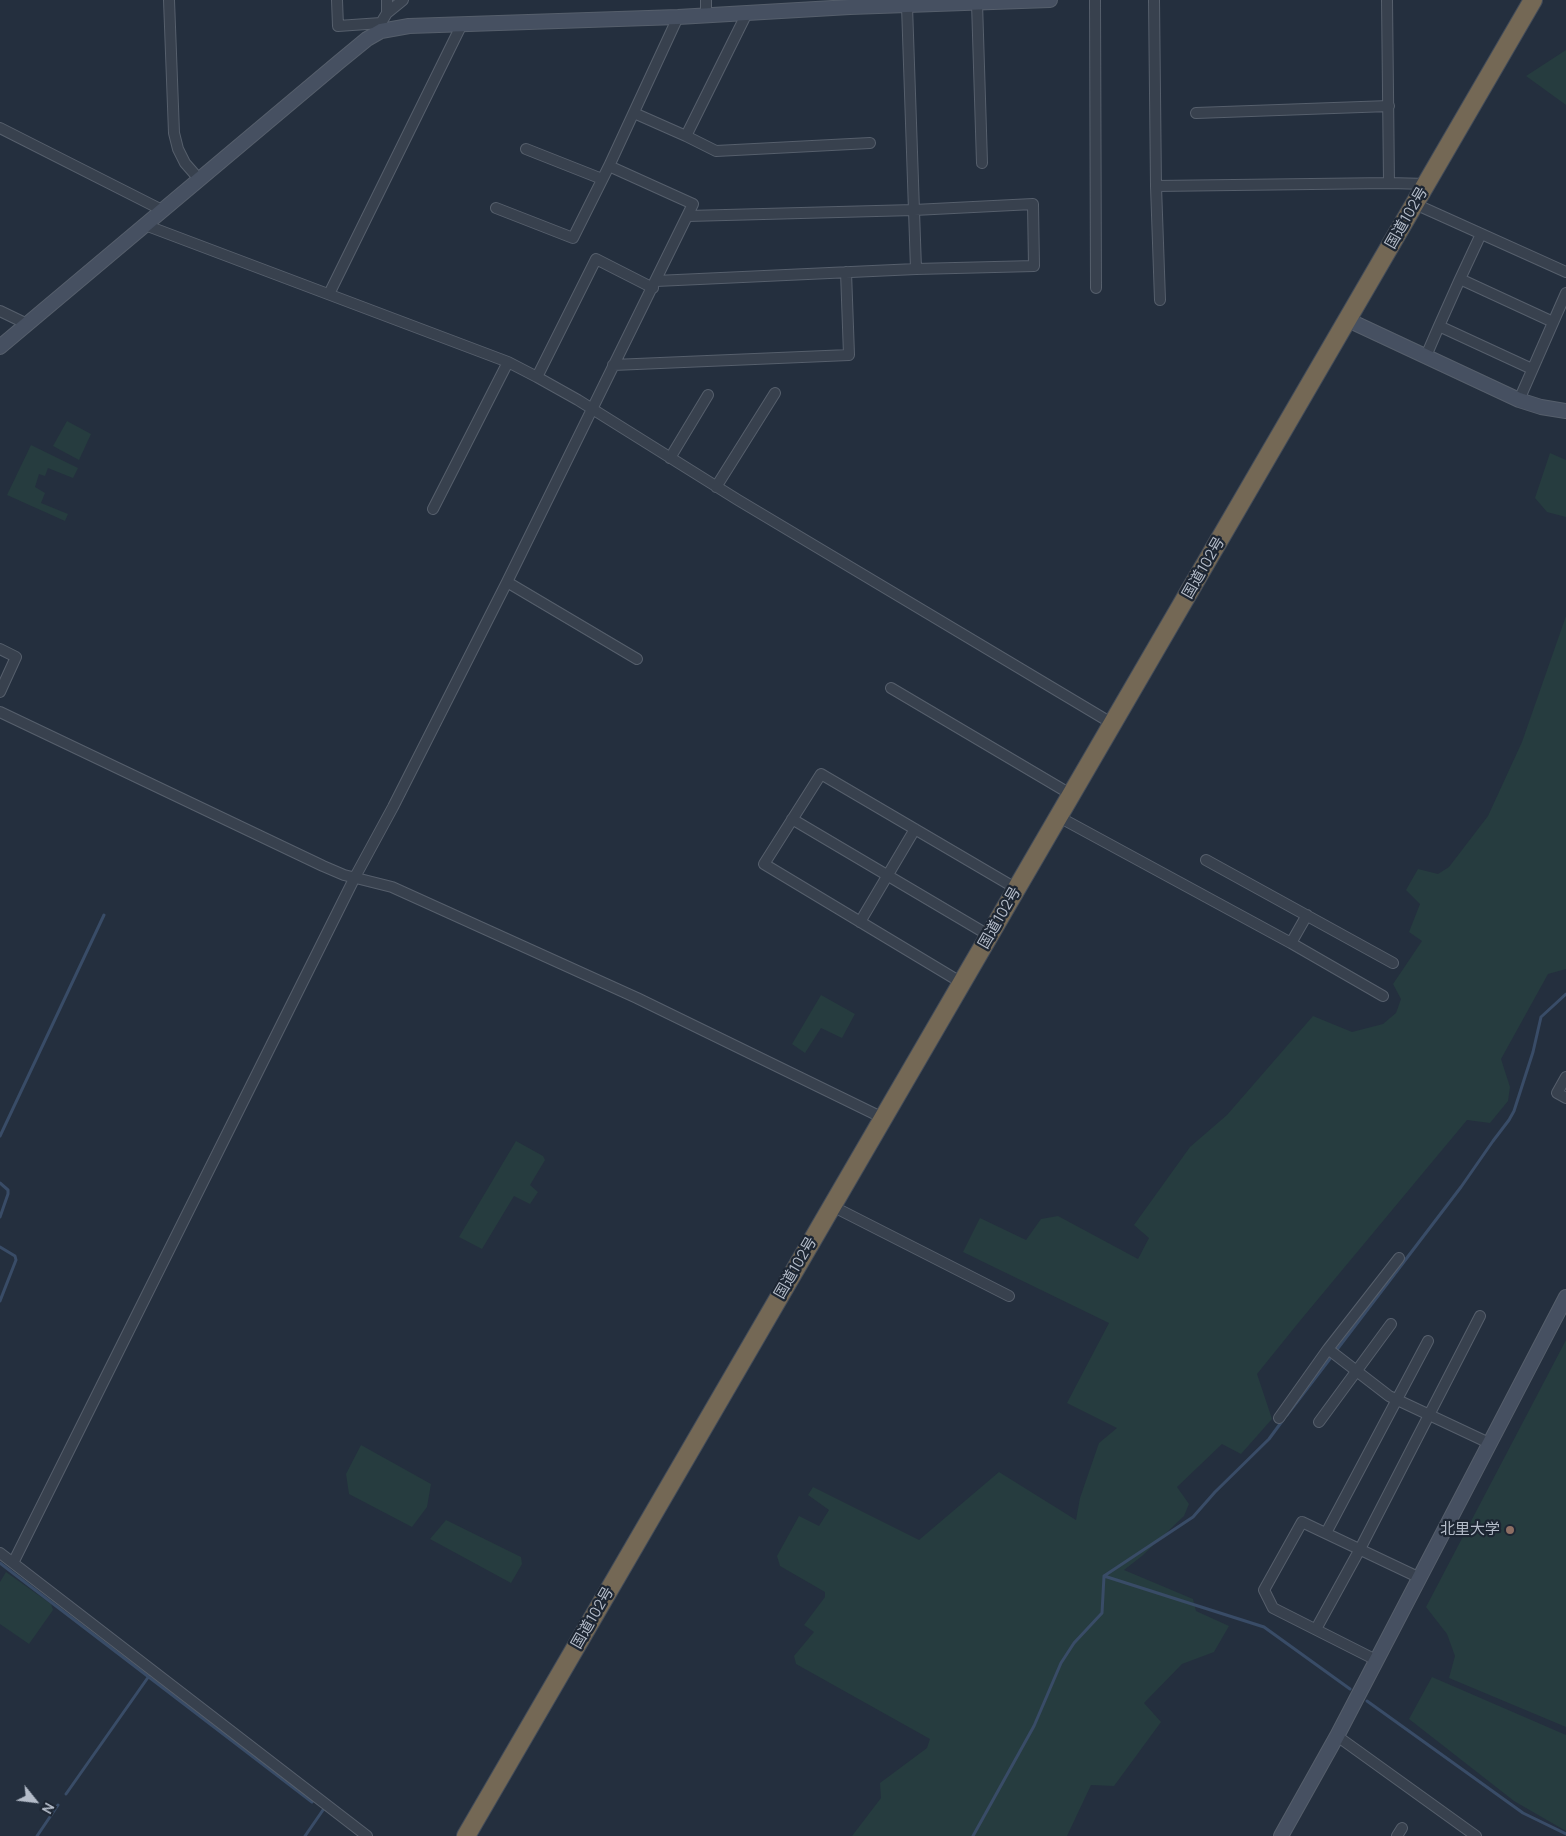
<!DOCTYPE html>
<html>
<head>
<meta charset="utf-8">
<style>
  body { margin:0 }
  #map { position:relative; width:1566px; height:1836px; overflow:hidden; background:#242f3e; font-family:Manrope,sans-serif }
  canvas { display:block }
  .north { position:absolute; left:10px; top:1776px; width:50px; height:50px; -webkit-text-stroke:4px #1d2633; paint-order:stroke; rotate:119deg; font-size:14px; font-weight:700; line-height:20px; text-align:center; color:#b4bcc9 }
  .north::after { content:''; display:block; margin:auto; width:18px; height:22px; background:#b4bcc9; clip-path:polygon(50% 0,100% 100%,50% 72%,0 100%) }
</style>
</head>
<body>
<div id="map">
<canvas width="1566" height="1836"></canvas>
<div class="north">N</div>
</div>
<script>
const context = document.querySelector('canvas').getContext('2d');
context.lineJoin = 'round';
function fillPath(path, color) { context.fillStyle = color; context.fill(path, 'evenodd'); }
const toPath = rows => new Path2D(rows.map(r => 'M' + r).join(''));
function trace(path, color, width, dash) { context.strokeStyle = color; context.lineWidth = width; context.lineCap = dash ? 'butt' : 'round'; context.setLineDash(dash || []); context.stroke(path); }
function label(font, color, halo, rows, align = 'center') {
  context.font = font + ' Manrope,"Noto Sans JP",sans-serif'; context.lineWidth = 4.5; context.setLineDash([]); context.textBaseline = 'middle'; context.strokeStyle = halo; context.fillStyle = color; for (const [text, x, y, turn = 0] of rows) {
    context.save(); context.translate(x, y); context.rotate((+turn || 0) * Math.PI / 180); context.textAlign = isNaN(turn) ? turn : align; if (halo) context.strokeText(text, 0, 0); context.fillText(text, 0, 0); context.restore();
  }
}
fillPath(toPath([
  [1566,50,1566,105,1526,76],
  [67,421,91,434,79,460,53,446],
  [31,445,78,468,73,478,48,468,45,476,39,474,35,487,45,493,41,503,68,514,65,521,7,495],
  [1550,453,1566,460,1566,517,1547,512,1535,498],
  [1566,616,1566,969,1548,974,1501,1059,1510,1087,1508,1101,1490,1123,1467,1120,1299,1322,1257,1374,1272,1419,1241,1454,1222,1444,1177,1487,1189,1504,1184,1516,1142,1556,1124,1570,1193,1599,1196,1611,1229,1626,1214,1652,1182,1664,1144,1703,1161,1722,1114,1786,1091,1785,1067,1836,852,1836,881,1798,880,1783,927,1748,930,1739,796,1664,794,1656,814,1632,804,1625,825,1597,825,1592,780,1566,777,1556,799,1516,819,1526,829,1510,808,1495,813,1487,919,1540,999,1472,1076,1520,1080,1498,1099,1443,1117,1428,1067,1403,1109,1323,963,1252,980,1218,1026,1240,1041,1219,1058,1216,1138,1259,1149,1238,1134,1225,1190,1147,1227,1115,1313,1016,1352,1032,1383,1024,1396,1013,1401,999,1393,984,1422,941,1409,932,1420,904,1406,890,1418,869,1438,874,1449,867,1488,816,1522,742],
  [821,995,855,1014,842,1038,821,1028,805,1053,792,1044],
  [516,1141,543,1156,545,1160,530,1185,538,1192,530,1204,514,1196,482,1249,459,1237],
  [1566,1340,1566,1727,1449,1678,1455,1656,1447,1634,1426,1607],
  [361,1445,431,1484,427,1507,412,1527,349,1494,346,1474],
  [446,1520,521,1557,522,1564,511,1583,430,1539],
  [6,1572,51,1604,53,1610,29,1644,0,1624,0,1582],
  [1432,1677,1566,1735,1566,1831,1514,1801,1409,1719]
]), '#263c3f');
trace(toPath([
  [0,1136,104,915],
  [0,1183,8,1190,8,1194,0,1217],
  [0,1247,15,1256,16,1260,0,1301],
  [1287,1415,1461,1187,1493,1141,1509,1120,1514,1111,1533,1052,1541,1017,1566,994],
  [0,1563,312,1802],
  [1104,1576,1264,1627,1350,1689],
  [1367,1701,1523,1813,1566,1834],
  [66,1794,149,1676],
  [37,1836,58,1805],
  [305,1836,323,1810],
  [973,1836,1034,1726,1061,1663,1074,1643,1102,1613,1104,1576,1193,1517,1215,1492,1269,1439,1283,1420]
]), '#394c67', 3);
const street = toPath([
  [169,0,174,133,178,149,185,163,199,179],
  [337,0,338,26,381,23],
  [387,0,387,13],
  [706,0,706,14],
  [1095,0,1096,288],
  [1154,0,1156,186,1160,300],
  [1387,0,1389,183,1427,184],
  [977,3,982,163],
  [907,6,916,269],
  [747,13,686,136,716,151,870,143],
  [381,28,381,23,387,13,403,0],
  [634,113,686,136],
  [1196,113,1389,106],
  [0,128,162,210],
  [526,149,602,179],
  [1156,186,1389,183],
  [1415,204,1566,272],
  [496,208,573,238,609,166],
  [145,225,508,362,537,377,578,400,738,500,1113,724],
  [1481,234,1460,279,1553,322],
  [1460,279,1439,326,1532,369],
  [656,281,916,269,1034,266,1033,204,914,210,688,216],
  [329,294,462,24],
  [0,311,27,324],
  [1426,356,1439,326],
  [613,365,849,355,846,272],
  [537,377,596,259,653,288],
  [1519,400,1566,293],
  [670,458,708,395],
  [716,487,775,393],
  [433,509,508,362],
  [507,582,637,659],
  [0,649,16,657,0,692],
  [891,688,1072,795],
  [0,712,323,866,344,875,392,887,637,998,883,1118],
  [1059,817,1291,943,1383,996],
  [792,819,990,936],
  [1206,860,1393,963],
  [860,922,915,829],
  [1291,943,1307,915],
  [962,983,764,864,821,774,1017,889],
  [1566,1077,1557,1093,1566,1098],
  [832,1206,1009,1296],
  [1328,1349,1389,1396,1489,1443],
  [1279,1418,1328,1349,1399,1258],
  [1319,1422,1391,1324],
  [1326,1533,1428,1341],
  [0,1553,367,1836],
  [13,1563,355,877,393,807,507,582,693,204,609,166,678,17],
  [1316,1629,1360,1549,1480,1316],
  [1376,1660,1273,1608,1264,1590,1302,1522,1420,1578],
  [1337,1736,1476,1836],
  [1397,1836,1402,1828]
]);
const secondary = toPath([
  [1348,320,1519,400,1541,407,1566,411],
  [0,347,339,62,367,39,381,31,409,26,678,17,850,7,1050,0],
  [1281,1836,1337,1736,1566,1297]
]);
const highway = toPath([
  [466,1836,1533,0]
]);
trace(street, '#565f6c', 12);
trace(secondary, '#565f6c', 16);
trace(highway, '#434c59', 20);
trace(street, '#38414e', 10);
trace(secondary, '#465061', 14);
trace(highway, '#746855', 18);
for (const [x, y, r, color] of [
  [1510,1530,5,"#8d6e63"]
]) { const dot = new Path2D(); dot.arc(x, y, r, 0, 2 * Math.PI); context.fillStyle = color; context.fill(dot); trace(dot, '#1d2633', 2); }
label('15px', '#b4bcc9', '#1d2633', [
  ["国道102号",1407,218,-60],
  ["国道102号",1204,568,-60],
  ["国道102号",1000,918,-60],
  ["国道102号",796,1268,-60],
  ["国道102号",593,1618,-60]
]);
label('15px', '#b4bcc9', '#1d2633', [
  ["北里大学",1500,1530]
], 'right');
</script>
</body>
</html>
